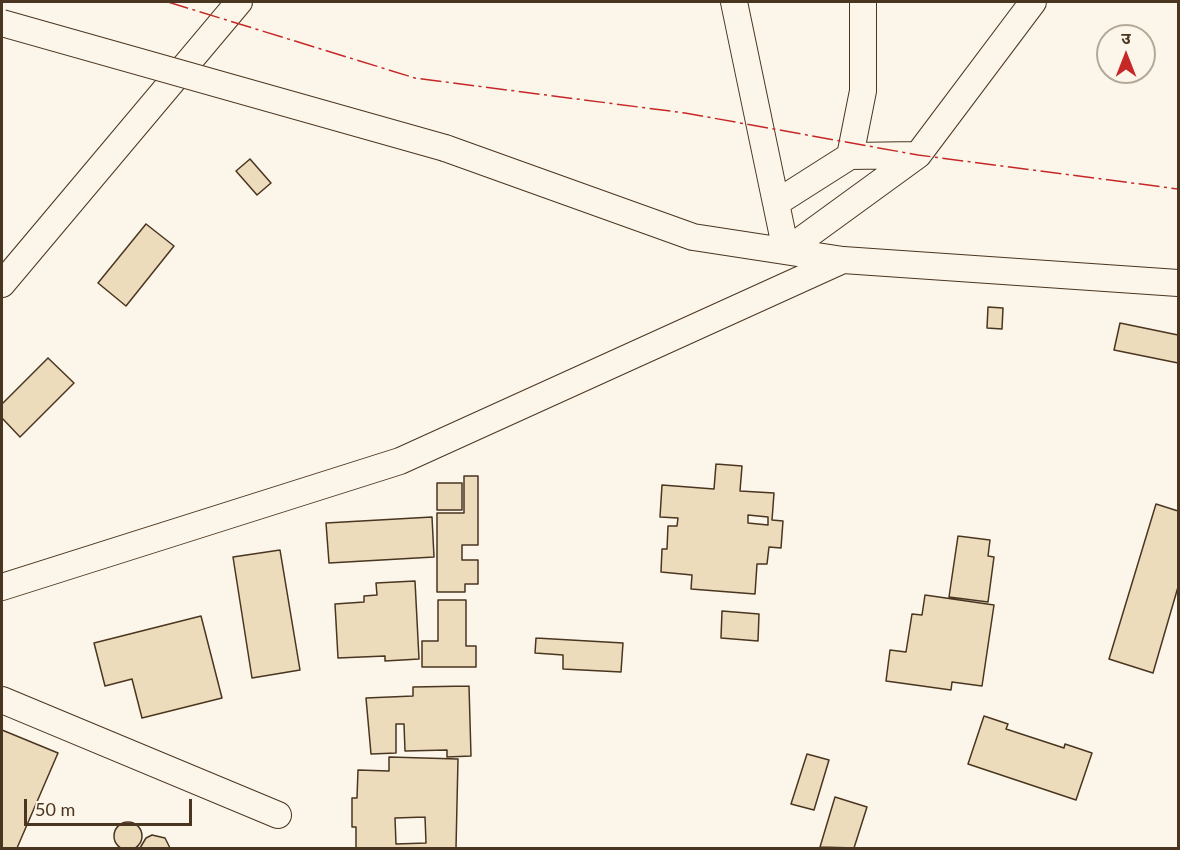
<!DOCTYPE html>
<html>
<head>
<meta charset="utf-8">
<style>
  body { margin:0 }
  #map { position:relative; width:1180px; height:850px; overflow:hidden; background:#fbf6e9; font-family:Lato,"Noto Sans Devanagari",sans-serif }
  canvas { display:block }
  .frame { position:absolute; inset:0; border:3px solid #4a3520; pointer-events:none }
  .north { position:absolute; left:1096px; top:24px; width:60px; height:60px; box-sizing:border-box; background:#fbf6e9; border:2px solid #b4a999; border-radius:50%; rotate:0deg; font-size:16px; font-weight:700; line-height:24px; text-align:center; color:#4a3520 }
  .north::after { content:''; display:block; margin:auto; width:21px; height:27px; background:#c62828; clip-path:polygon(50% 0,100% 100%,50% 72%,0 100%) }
  .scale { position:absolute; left:24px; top:799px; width:168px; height:27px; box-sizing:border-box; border:3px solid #4a3520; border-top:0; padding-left:8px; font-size:18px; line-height:21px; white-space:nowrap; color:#4a3520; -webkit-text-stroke:4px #fbf6e9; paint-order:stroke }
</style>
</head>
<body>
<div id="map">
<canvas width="1180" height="850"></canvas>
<div class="frame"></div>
<div class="north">उ</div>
<div class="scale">50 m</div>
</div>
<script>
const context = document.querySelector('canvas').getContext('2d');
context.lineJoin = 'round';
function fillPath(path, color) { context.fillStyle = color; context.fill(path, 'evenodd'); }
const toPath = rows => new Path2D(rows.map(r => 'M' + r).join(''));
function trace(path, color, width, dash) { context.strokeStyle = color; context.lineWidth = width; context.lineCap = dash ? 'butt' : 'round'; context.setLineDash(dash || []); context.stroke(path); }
const building = toPath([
  [250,159,271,183,257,195,236,171,250,159],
  [146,224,174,246,126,306,98,283,146,224],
  [988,307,1003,308,1002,329,987,328,988,307],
  [1120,323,1178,335,1178,363,1114,350,1120,323],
  [48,358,74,383,20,437,2,418,2,404,48,358],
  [716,464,742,466,740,491,774,493,772,520,783,521,781,548,769,547,767,564,757,564,755,594,691,589,692,575,661,572,662,549,667,549,668,526,677,526,678,518,660,517,662,485,714,489,716,464],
  [748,515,768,517,768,525,748,523,748,515],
  [464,476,478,476,478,545,462,545,462,560,478,560,478,584,465,584,465,592,437,592,437,513,464,513,464,476],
  [437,483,462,483,462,510,437,510,437,483],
  [1156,504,1178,511,1178,587,1153,673,1109,659,1156,504],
  [432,517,434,557,329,563,326,523,432,517],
  [958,536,990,540,988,556,994,557,988,602,949,597,958,536],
  [280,550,300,670,252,678,233,557,280,550],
  [415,581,419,659,385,661,385,656,338,658,335,604,364,602,364,596,377,595,376,583,415,581],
  [925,595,994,605,982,686,952,682,951,690,886,681,890,650,906,652,912,614,922,615,925,595],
  [438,600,466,600,466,646,476,646,476,667,422,667,422,641,438,641,438,600],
  [722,611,759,614,758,641,721,638,722,611],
  [201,616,222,698,142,718,132,679,105,686,94,643,201,616],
  [536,638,623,643,621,672,563,669,563,655,535,653,536,638],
  [469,686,471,756,447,757,447,750,405,751,404,724,396,724,396,753,371,754,366,698,413,696,413,687,469,686],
  [984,716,1008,724,1006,729,1064,748,1065,744,1092,753,1076,800,968,764,984,716],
  [2,730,58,753,17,848,2,848,2,730],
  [807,754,829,760,814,810,791,804,807,754],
  [389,757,458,759,456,848,356,848,356,827,352,827,352,798,357,798,358,770,389,771,389,757],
  [425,817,426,843,396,844,395,818,425,817],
  [835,797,867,807,854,848,820,847,835,797],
  '114 836a14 14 0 1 1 28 0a14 14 0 1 1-28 0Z',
  [152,835,165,838,170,848,140,848,146,838,152,835]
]);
fillPath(building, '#ecdcbc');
trace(building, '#4a3520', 1.5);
const minor = toPath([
  [734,2,786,251,918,155,1033,2],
  [445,148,693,237,843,260,1178,283],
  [850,156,918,155],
  [776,203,850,156,863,91,863,2],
  [2,284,239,2],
  [2,587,400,461,843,260],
  [2,700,278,815]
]);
trace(minor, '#4a3520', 28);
trace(minor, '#fbf6e9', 26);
const minorBridge = toPath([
  [2,23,445,148]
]);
trace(minorBridge, '#4a3520', 28, []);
trace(minorBridge, '#fbf6e9', 26);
trace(toPath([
  [168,2,415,78,685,113,918,155,1178,189]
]), '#c62828', 1.5, [21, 4.5, 3, 4.5]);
</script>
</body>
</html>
